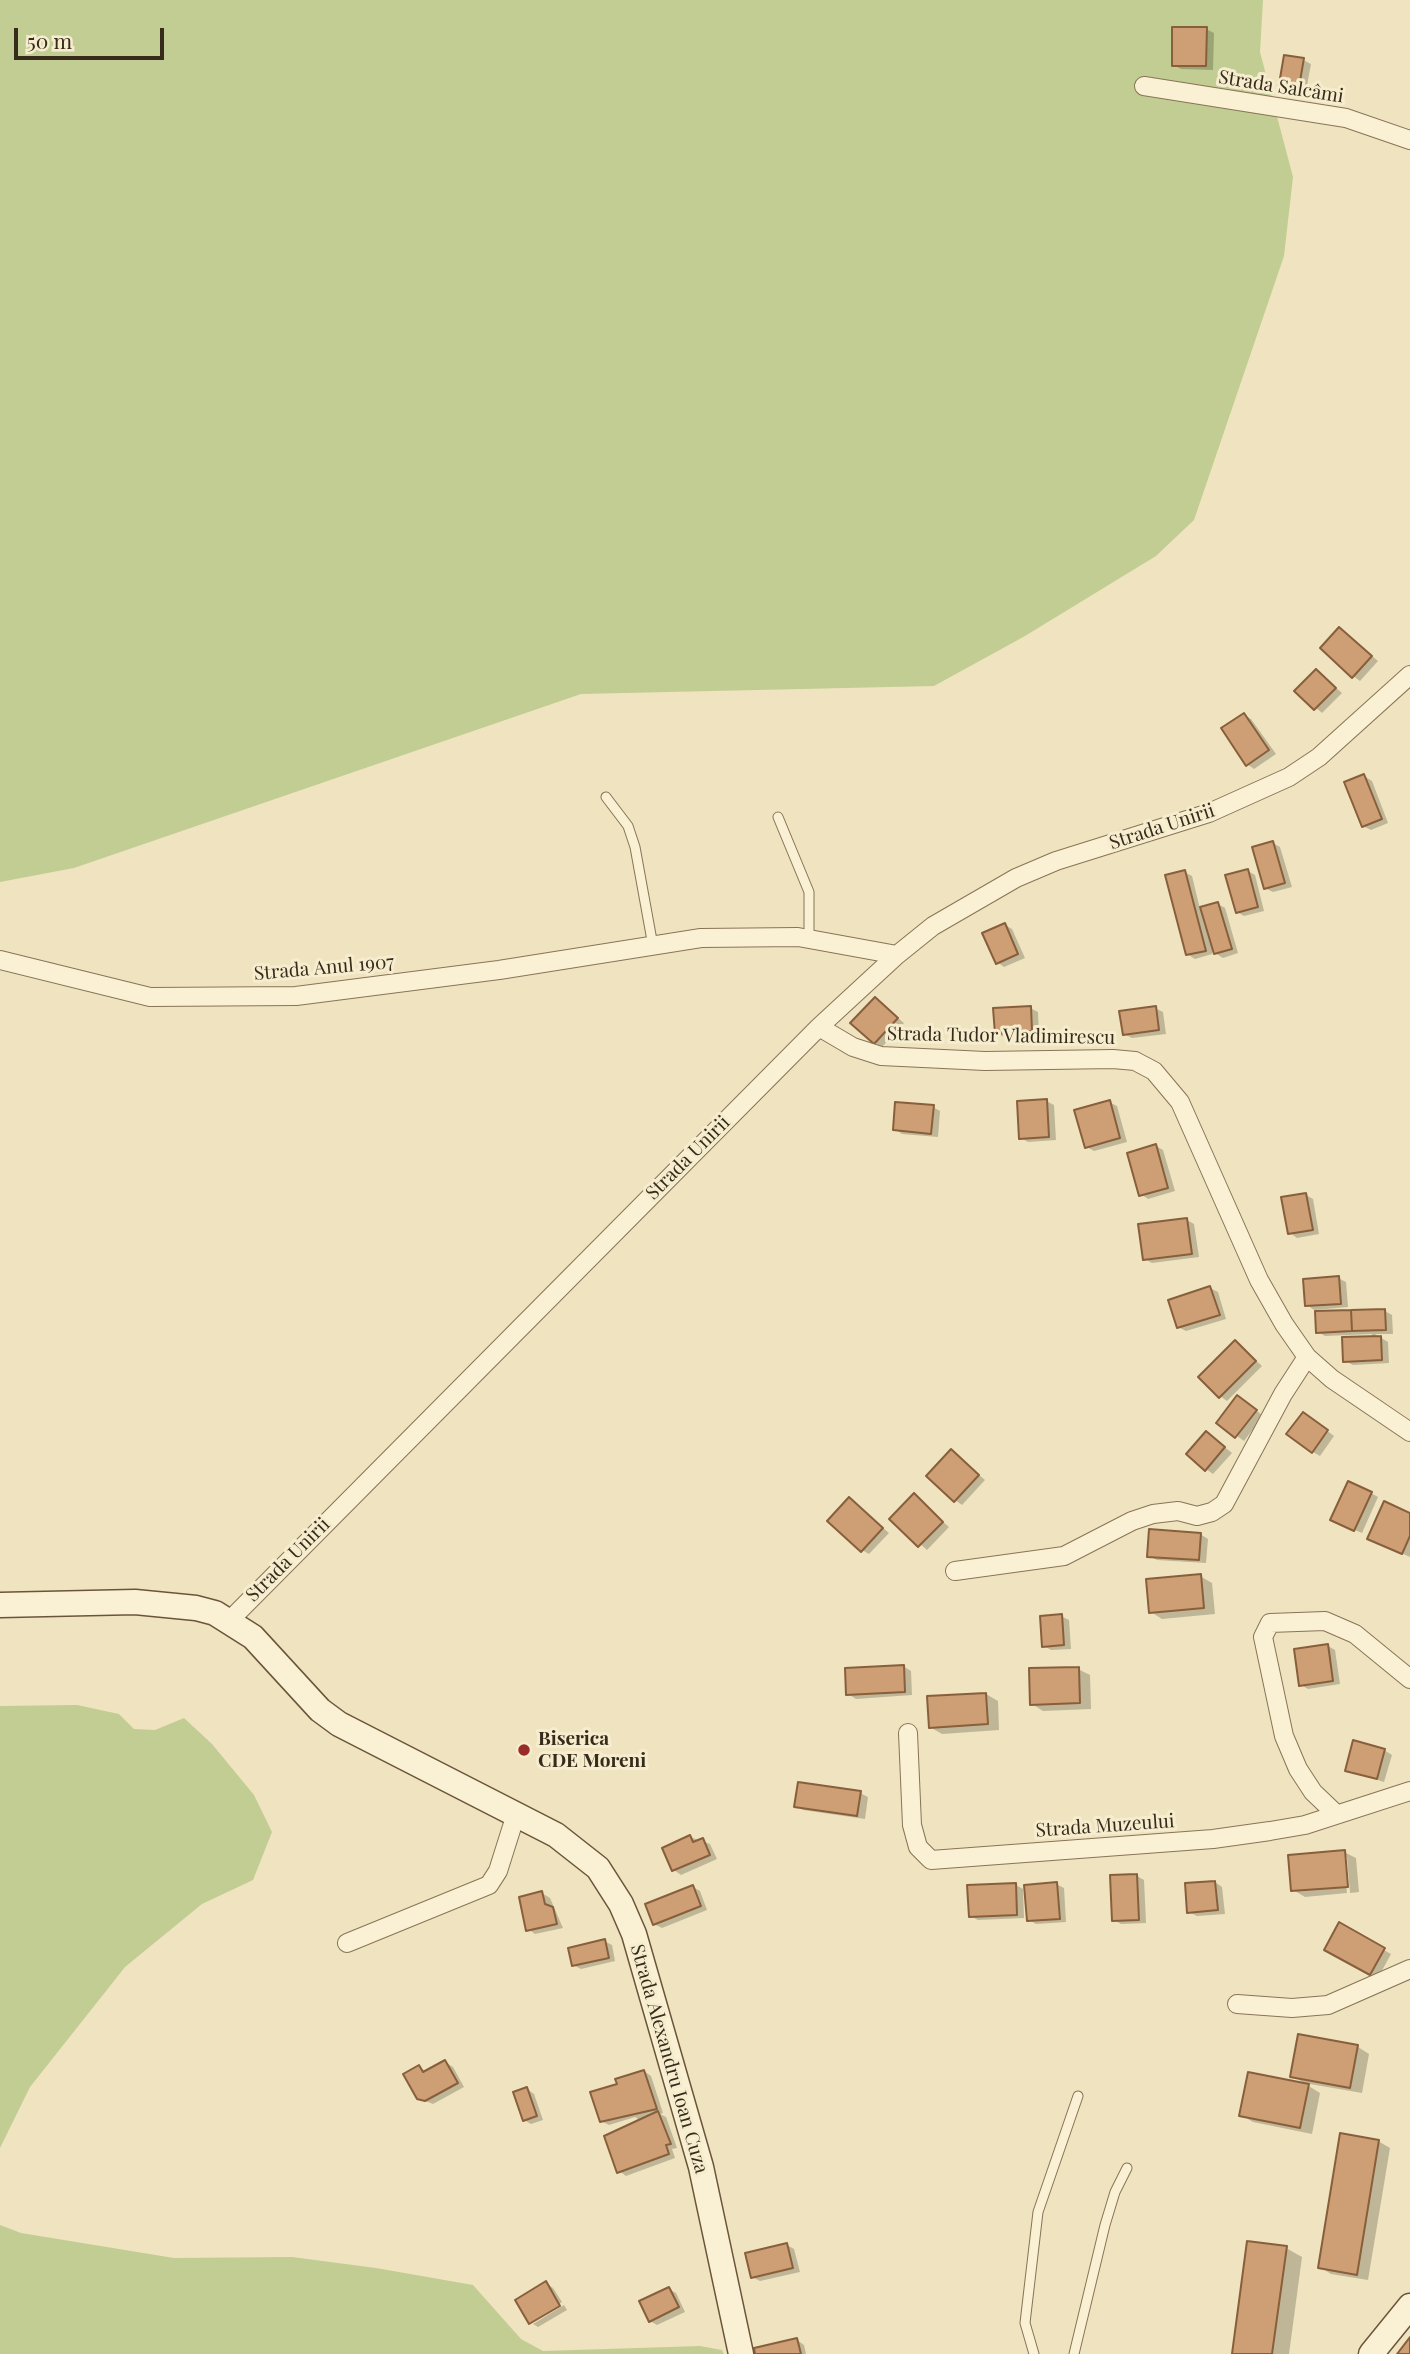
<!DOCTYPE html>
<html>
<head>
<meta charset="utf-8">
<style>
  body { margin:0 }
  #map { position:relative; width:1410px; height:2354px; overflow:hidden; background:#efe4bf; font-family:"Playfair Display",serif }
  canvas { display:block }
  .scale { position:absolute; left:14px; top:28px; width:150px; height:32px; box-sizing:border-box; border:4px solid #372b1c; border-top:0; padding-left:9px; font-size:21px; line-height:24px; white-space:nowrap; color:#372b1c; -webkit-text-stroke:5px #f6edcf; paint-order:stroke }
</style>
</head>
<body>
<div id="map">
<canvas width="1410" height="2354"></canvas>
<div class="scale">50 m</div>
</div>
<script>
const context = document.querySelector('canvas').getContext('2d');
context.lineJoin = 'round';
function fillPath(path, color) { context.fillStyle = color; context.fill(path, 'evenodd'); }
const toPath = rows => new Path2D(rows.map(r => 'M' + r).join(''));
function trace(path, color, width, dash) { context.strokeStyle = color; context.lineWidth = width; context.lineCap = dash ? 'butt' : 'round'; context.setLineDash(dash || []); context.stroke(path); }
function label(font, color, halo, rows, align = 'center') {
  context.font = font + ' "Playfair Display",serif'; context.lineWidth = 6; context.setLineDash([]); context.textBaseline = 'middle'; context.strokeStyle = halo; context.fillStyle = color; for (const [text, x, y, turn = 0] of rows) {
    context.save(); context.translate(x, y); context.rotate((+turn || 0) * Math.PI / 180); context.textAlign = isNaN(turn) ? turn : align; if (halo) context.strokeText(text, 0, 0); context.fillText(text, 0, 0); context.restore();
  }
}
fillPath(toPath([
  [0,0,1263,0,1260,52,1293,177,1284,256,1194,520,1156,556,1025,636,934,686,581,694,74,868,0,882],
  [77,1705,119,1714,134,1729,155,1730,184,1718,212,1744,254,1795,272,1832,253,1880,202,1904,125,1967,30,2087,0,2148,0,1706],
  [0,2225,21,2233,174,2258,292,2257,376,2268,473,2285,521,2339,543,2351,700,2346,722,2350,724,2354,0,2354]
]), '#c2cd93');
fillPath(toPath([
  [1206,29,1214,33,1213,70,1181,69,1173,65],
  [1303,60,1311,64,1305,96,1280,89],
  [1340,629,1378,661,1360,681,1353,676],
  [1316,671,1342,693,1322,713,1297,691],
  [1244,715,1251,719,1276,754,1254,769,1247,764],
  [1364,776,1372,781,1388,823,1371,830,1363,826],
  [1273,843,1280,847,1292,887,1273,892,1265,888],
  [1248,871,1255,875,1264,911,1244,916,1237,912],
  [1184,872,1192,876,1200,909,1218,904,1225,908,1238,953,1223,958,1212,951,1212,954,1195,959,1187,954],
  [1005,925,1012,929,1025,958,1004,967,997,962],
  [875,999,904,1023,882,1047,875,1043],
  [1030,1008,1038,1012,1039,1035,1004,1037,996,1033],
  [1155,1008,1163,1012,1166,1034,1132,1038,1124,1034],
  [1046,1101,1054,1105,1056,1140,1028,1142,1021,1138],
  [1109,1102,1117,1106,1127,1142,1094,1151,1087,1147],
  [933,1107,940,1111,938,1137,902,1134,895,1129],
  [1156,1146,1163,1150,1175,1191,1148,1199,1141,1194],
  [1306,1195,1313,1199,1319,1234,1297,1238,1290,1233],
  [1187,1220,1194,1224,1199,1257,1152,1263,1145,1259],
  [1338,1278,1346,1282,1348,1307,1314,1310,1307,1305],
  [1210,1288,1218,1292,1226,1319,1186,1331,1178,1327],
  [1385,1311,1392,1315,1393,1334,1375,1334,1388,1342,1389,1363,1353,1365,1345,1361,1372,1338,1372,1334,1325,1336,1318,1332],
  [1236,1342,1262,1366,1227,1401,1220,1396],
  [1245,1401,1263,1416,1244,1441,1218,1422],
  [1310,1418,1334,1436,1320,1456,1313,1452],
  [1207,1433,1232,1453,1213,1474,1206,1469],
  [951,1451,985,1480,962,1505,955,1500],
  [1371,1493,1378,1497,1362,1533,1340,1524],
  [914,1496,949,1527,927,1550,892,1519],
  [850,1499,889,1533,869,1554,862,1550],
  [1410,1515,1410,1557,1377,1542],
  [1200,1534,1208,1539,1206,1563,1157,1560,1149,1556],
  [1200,1576,1212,1583,1215,1614,1162,1619,1151,1612],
  [1061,1616,1069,1620,1071,1649,1051,1650,1044,1646],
  [1328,1646,1335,1650,1340,1684,1308,1689,1301,1685],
  [903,1666,911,1671,912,1695,856,1699,848,1694],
  [1078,1669,1090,1675,1091,1709,1043,1711,1032,1704],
  [986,1694,998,1701,999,1730,942,1734,930,1727],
  [1384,1750,1392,1755,1384,1782,1347,1770],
  [860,1793,868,1797,865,1819,803,1810,796,1806],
  [690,1837,710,1844,717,1859,681,1875,674,1870],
  [1344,1852,1356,1858,1359,1892,1350,1893,1347,1857,1343,1857,1347,1893,1305,1897,1293,1890],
  [1137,1876,1144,1880,1146,1923,1121,1924,1114,1920],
  [1215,1882,1222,1887,1225,1914,1197,1916,1189,1912],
  [1056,1884,1064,1888,1066,1922,1036,1924,1029,1920],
  [1016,1885,1023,1889,1024,1918,978,1920,970,1916],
  [693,1887,700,1891,707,1910,662,1928,654,1924],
  [542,1893,550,1898,563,1928,535,1934,528,1929],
  [1339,1925,1391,1954,1378,1978,1326,1949],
  [604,1941,612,1945,615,1961,581,1969,573,1965],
  [1299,2036,1358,2047,1369,2054,1362,2093,1304,2083,1292,2076],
  [445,2062,453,2067,464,2087,433,2104,418,2098,419,2067,427,2072],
  [644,2071,651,2076,663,2113,660,2114,666,2117,677,2148,672,2149,675,2158,626,2176,619,2171,641,2121,635,2117,609,2125,601,2121,619,2085],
  [1307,2085,1320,2093,1312,2134,1253,2122,1241,2115],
  [527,2089,534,2094,543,2120,531,2124,524,2120],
  [1378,2141,1390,2148,1368,2280,1331,2274,1320,2267],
  [787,2245,794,2249,800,2272,760,2281,752,2277],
  [1286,2248,1302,2257,1289,2354,1234,2354],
  [546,2283,553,2288,562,2302,532,2323],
  [669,2289,676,2293,685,2312,657,2325,650,2321],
  [564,2305,567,2310,538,2327,533,2324],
  [797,2340,804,2345,806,2354,757,2354]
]), '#0003');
const building = toPath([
  [1172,27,1207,27,1206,66,1172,66,1172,27],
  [1284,55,1304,58,1298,93,1278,90,1284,55],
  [1339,627,1372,656,1352,678,1320,648,1339,627],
  [1316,669,1336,688,1314,710,1294,691,1316,669],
  [1244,713,1269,750,1246,766,1221,728,1244,713],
  [1364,774,1382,819,1362,827,1344,782,1364,774],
  [1273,841,1285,883,1264,889,1252,847,1273,841],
  [1248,869,1258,907,1236,913,1225,875,1248,869],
  [1185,870,1206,951,1186,955,1165,875,1185,870],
  [1218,902,1232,949,1214,954,1200,907,1218,902],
  [1005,923,1018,954,996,964,982,933,1005,923],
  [875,997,898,1018,874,1044,850,1023,875,997],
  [1031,1006,1032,1031,995,1034,993,1008,1031,1006],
  [1156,1006,1159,1030,1123,1035,1119,1011,1156,1006],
  [1047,1099,1049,1137,1019,1139,1017,1101,1047,1099],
  [1110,1100,1120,1138,1085,1148,1074,1110,1110,1100],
  [895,1102,934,1105,931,1134,893,1130,895,1102],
  [1156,1144,1168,1188,1139,1196,1127,1153,1156,1144],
  [1306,1193,1313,1230,1288,1234,1281,1197,1306,1193],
  [1187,1218,1192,1254,1143,1260,1138,1224,1187,1218],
  [1339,1276,1341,1304,1305,1306,1303,1279,1339,1276],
  [1210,1286,1220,1315,1177,1328,1168,1300,1210,1286],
  [1385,1309,1386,1330,1352,1331,1351,1310,1385,1309],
  [1351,1310,1352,1331,1316,1333,1315,1311,1351,1310],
  [1381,1336,1382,1360,1343,1362,1342,1337,1381,1336],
  [1235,1340,1256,1361,1219,1398,1198,1377,1235,1340],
  [1237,1395,1257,1410,1235,1438,1216,1423,1237,1395],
  [1303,1412,1328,1430,1312,1453,1286,1434,1303,1412],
  [1206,1431,1225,1447,1205,1471,1186,1454,1206,1431],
  [951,1449,979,1475,954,1502,926,1476,951,1449],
  [1348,1481,1372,1492,1354,1531,1330,1520,1348,1481],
  [914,1493,943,1522,918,1547,889,1519,914,1493],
  [849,1497,883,1528,861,1552,827,1521,849,1497],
  [1384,1501,1410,1513,1410,1536,1402,1554,1367,1539,1384,1501],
  [1149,1529,1201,1533,1199,1560,1147,1557,1149,1529],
  [1201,1574,1204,1608,1149,1613,1146,1579,1201,1574],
  [1062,1614,1064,1645,1042,1647,1040,1616,1062,1614],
  [1328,1644,1333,1681,1299,1686,1294,1649,1328,1644],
  [904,1665,905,1692,846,1695,845,1668,904,1665],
  [1079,1667,1080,1703,1030,1705,1029,1668,1079,1667],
  [986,1693,988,1724,929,1728,927,1696,986,1693],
  [1353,1740,1385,1749,1377,1779,1345,1771,1353,1740],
  [798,1782,861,1791,857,1816,794,1807,798,1782],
  [690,1835,693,1842,703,1838,710,1855,672,1871,662,1848,690,1835],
  [1345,1850,1348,1887,1291,1891,1288,1855,1345,1850],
  [1137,1874,1139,1920,1112,1921,1110,1875,1137,1874],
  [1215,1881,1218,1910,1187,1913,1185,1883,1215,1881],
  [1057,1882,1060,1919,1027,1921,1024,1885,1057,1882],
  [1016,1883,1017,1915,969,1917,967,1885,1016,1883],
  [693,1885,701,1906,653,1925,645,1904,693,1885],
  [542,1891,545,1904,553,1907,557,1924,526,1931,519,1897,542,1891],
  [1339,1922,1385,1948,1370,1975,1324,1950,1339,1922],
  [605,1939,609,1958,572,1966,568,1948,605,1939],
  [1298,2034,1358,2045,1350,2088,1290,2077,1298,2034],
  [445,2060,458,2083,425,2101,417,2099,403,2074,419,2065,423,2072,445,2060],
  [644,2070,657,2109,600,2122,590,2092,617,2084,615,2079,644,2070],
  [1248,2072,1309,2084,1300,2128,1239,2116,1248,2072],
  [527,2087,537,2116,523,2121,513,2092,527,2087],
  [658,2111,671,2144,666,2145,669,2154,617,2173,604,2136,658,2111],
  [1340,2133,1379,2140,1357,2275,1318,2268,1340,2133],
  [1247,2241,1287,2246,1272,2354,1232,2354,1247,2241],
  [787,2243,793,2268,751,2278,745,2253,787,2243],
  [546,2281,560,2306,529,2324,515,2300,546,2281],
  [669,2287,679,2307,649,2322,639,2301,669,2287],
  [1410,2337,1410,2354,1397,2354,1410,2337],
  [797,2338,801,2354,755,2354,754,2348,797,2338]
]);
fillPath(building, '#ce9f74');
trace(building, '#885f3c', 2);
const lane = toPath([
  [606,797,628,826,635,847,653,946],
  [778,817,809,892,809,939],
  [1034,2354,1025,2323,1038,2212,1078,2096],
  [1074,2354,1105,2225,1115,2192,1127,2168]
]);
const street = toPath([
  [1144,86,1346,118,1410,140],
  [0,960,150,997,296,996,499,970,701,938,798,937,897,955],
  [819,1027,853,1047,881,1056,985,1061,1113,1059,1135,1061,1154,1071,1180,1102,1259,1280,1284,1324,1307,1357,1332,1379,1410,1432],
  [955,1571,1064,1556,1132,1521,1153,1514,1178,1511,1197,1516,1212,1512,1224,1504,1283,1394,1307,1357],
  [230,1620,819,1027,897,955,933,926,1016,878,1056,861,1209,813,1289,777,1319,757,1410,675],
  [908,1733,912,1825,918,1847,931,1860,1213,1839,1270,1831,1305,1825,1410,1791],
  [1335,1813,1313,1792,1298,1769,1284,1736,1263,1637,1270,1623,1325,1621,1355,1634,1410,1679],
  [347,1943,489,1885,498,1871,516,1814],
  [1237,2004,1292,2008,1328,2005,1410,1969]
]);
const secondary = toPath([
  [0,1605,135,1602,196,1608,215,1613,253,1637,320,1710,339,1724,556,1835,598,1868,621,1904,634,1934,701,2167,741,2354],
  [1371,2354,1410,2306]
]);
trace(lane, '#887457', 11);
trace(street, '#887457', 20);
trace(secondary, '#6a553a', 27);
trace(lane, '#faf0d3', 9);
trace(street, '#faf0d3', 18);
trace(secondary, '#faf0d3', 24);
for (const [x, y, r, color] of [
  [524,1750,7,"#992c26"]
]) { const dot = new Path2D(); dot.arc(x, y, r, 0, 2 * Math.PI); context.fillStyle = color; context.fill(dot); trace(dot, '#f6edcf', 2.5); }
label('19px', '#372b1c', '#f6edcf', [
  ["Strada Salcâmi",1281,87,9],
  ["Strada Unirii",1162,827,-18],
  ["Strada Anul 1907",324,968,-5],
  ["Strada Tudor Vladimirescu",1001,1036,1],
  ["Strada Unirii",688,1158,-45],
  ["Strada Unirii",288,1560,-45],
  ["Strada Muzeului",1105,1826,-4],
  ["Strada Alexandru Ioan Cuza",669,2059,74]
]);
label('bold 19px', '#372b1c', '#f6edcf', [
  ["Biserica",538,1739],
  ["CDE Moreni",538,1761]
], 'left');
</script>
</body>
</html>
